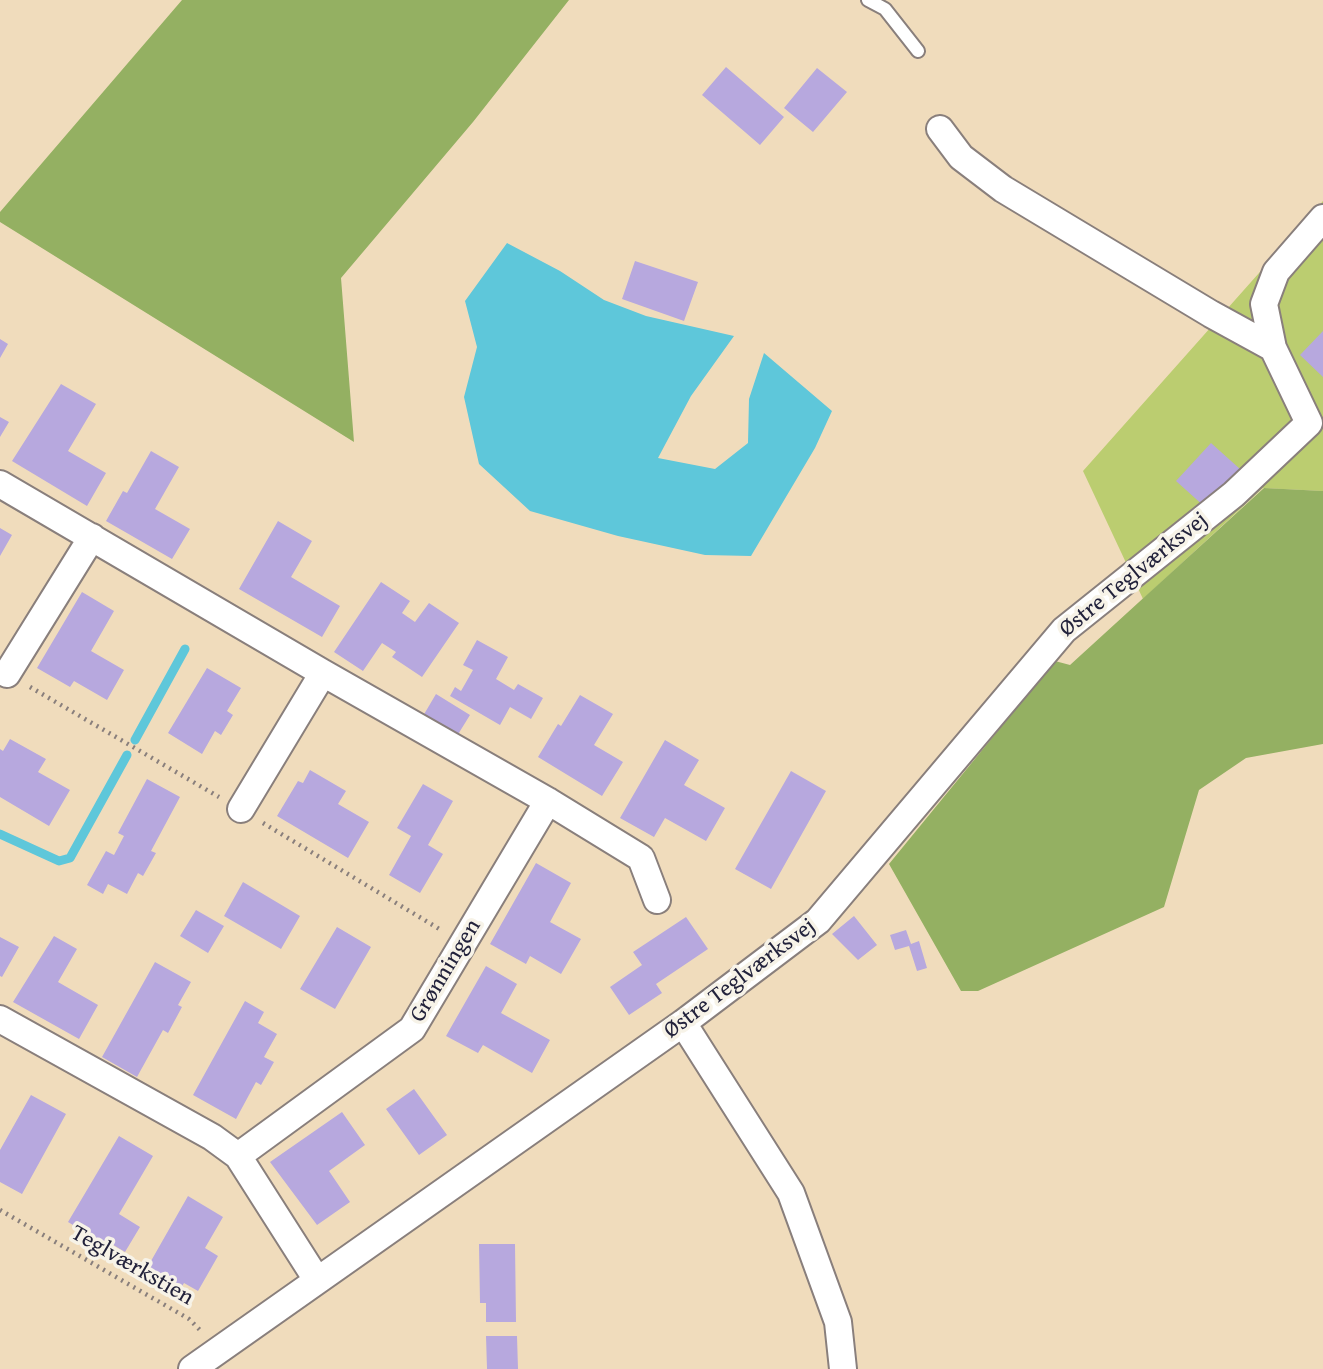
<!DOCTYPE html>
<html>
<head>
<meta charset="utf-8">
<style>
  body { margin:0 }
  canvas { display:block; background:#f0dcbc }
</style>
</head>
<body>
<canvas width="1323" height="1369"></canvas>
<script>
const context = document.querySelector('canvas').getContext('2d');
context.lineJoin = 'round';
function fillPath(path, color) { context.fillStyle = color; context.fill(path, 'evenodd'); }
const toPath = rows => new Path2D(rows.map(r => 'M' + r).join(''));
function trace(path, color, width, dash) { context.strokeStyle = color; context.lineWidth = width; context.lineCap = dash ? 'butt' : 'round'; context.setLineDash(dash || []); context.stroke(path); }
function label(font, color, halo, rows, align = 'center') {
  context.font = font + ' "Gentium Book Plus",serif'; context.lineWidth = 7; context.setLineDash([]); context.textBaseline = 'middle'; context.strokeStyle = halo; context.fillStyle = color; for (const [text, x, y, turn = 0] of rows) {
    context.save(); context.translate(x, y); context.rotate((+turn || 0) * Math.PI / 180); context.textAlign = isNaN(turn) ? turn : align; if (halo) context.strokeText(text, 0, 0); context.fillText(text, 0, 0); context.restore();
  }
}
fillPath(toPath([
  [1323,201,1323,491,1263,488,1143,599,1083,471]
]), '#bbcd70');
fillPath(toPath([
  [182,0,569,0,473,122,341,278,354,442,0,222,0,212],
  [1264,488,1323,491,1323,744,1246,758,1199,790,1164,907,978,991,961,991,889,864,1055,661,1070,665]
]), '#94b062');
fillPath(toPath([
  [507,243,560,271,604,300,646,316,734,336,691,396,658,458,715,469,748,443,749,399,764,353,832,411,815,448,751,556,705,555,618,536,530,511,479,464,464,397,477,347,465,301]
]), '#5ec7da');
trace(toPath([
  [135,740,185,649],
  [0,834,59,861,70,858,127,755]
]), '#5ec7da', 9);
fillPath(toPath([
  [726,67,784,117,760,145,702,95],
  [817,68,847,92,813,132,784,108],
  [635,261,698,282,684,321,622,299],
  [1323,331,1323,377,1300,355],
  [0,339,8,344,0,358],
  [61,384,96,404,68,451,106,473,87,506,12,461],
  [0,417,9,422,0,437],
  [1211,443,1240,469,1205,507,1176,481],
  [151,451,179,467,155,509,190,529,172,559,106,521,123,491,127,493],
  [278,521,312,541,291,577,340,606,322,637,239,589],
  [0,528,12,535,0,556],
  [381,582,410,601,402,613,415,622,429,603,459,623,422,677,392,657,396,652,382,643,363,671,334,652],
  [82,592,114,611,91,651,124,670,107,700,74,681,70,687,37,668],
  [477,640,508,657,496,679,514,690,518,684,543,698,531,719,510,707,500,725,450,696,455,687,461,691,473,670,463,665],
  [207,668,241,688,227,711,233,715,221,735,215,731,202,754,168,733],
  [436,694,470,715,457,736,423,716],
  [580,695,613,714,594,745,623,762,602,796,538,757,558,724,561,726],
  [10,739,46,759,38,772,70,790,49,826,0,797,0,749,3,751],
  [665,740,699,760,684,785,725,808,706,841,665,818,654,837,620,818],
  [310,770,346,791,338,804,369,822,348,858,277,816,298,781,303,783],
  [791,771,826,791,771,889,735,869],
  [147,779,180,797,151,851,156,853,143,876,138,873,127,894,108,884,103,894,87,885,106,851,114,855,124,836,118,833],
  [423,784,453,801,428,845,443,854,420,893,389,875,411,836,397,828],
  [536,863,571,883,550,922,581,939,561,974,530,956,526,964,490,944],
  [243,882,300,916,281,949,224,916],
  [196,910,224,926,208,953,180,936],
  [854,916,877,945,858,960,832,934],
  [686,917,708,949,656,984,662,993,629,1015,610,987,642,965,633,952],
  [337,927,371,947,335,1009,300,989],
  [906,930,911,944,919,941,927,968,917,971,909,946,895,950,890,935],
  [54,936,77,949,58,982,98,1005,79,1039,13,1002],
  [0,937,19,947,2,977,0,976],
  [155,962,191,982,178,1005,182,1007,168,1033,163,1030,137,1077,102,1057],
  [486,966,517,984,501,1013,550,1040,532,1073,483,1045,478,1053,446,1036],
  [245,1001,264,1012,258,1023,277,1034,264,1057,274,1062,261,1085,256,1082,236,1119,193,1095],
  [414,1089,447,1135,419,1155,386,1109],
  [31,1095,66,1114,22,1194,0,1182,0,1150],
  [342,1112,365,1145,329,1171,350,1202,317,1225,270,1162],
  [119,1136,153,1156,119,1214,140,1227,125,1252,105,1240,103,1243,68,1222],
  [188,1196,223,1217,205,1248,218,1256,198,1291,184,1283,181,1288,147,1268],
  [479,1244,515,1244,516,1322,486,1322,486,1303,480,1303],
  [486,1336,517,1336,518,1369,487,1369]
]), '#b7a8de');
const service = toPath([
  [868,0,885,9,918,51]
]);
const minor = toPath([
  [940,129,961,157,1003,189,1211,314,1273,348],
  [0,484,323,673,548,801,641,858,657,900],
  [7,674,92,537],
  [241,809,323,673],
  [0,1019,212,1137,238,1156,317,1280],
  [683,1023,791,1193,838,1322,843,1369],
  [238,1156,412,1029,548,801],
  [192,1369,683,1023,818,921,1064,630,1234,494,1309,423,1273,348,1264,304,1276,272,1323,218]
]);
trace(service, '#897f7c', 16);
trace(minor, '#897f7c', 30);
trace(toPath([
  [30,687,219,797],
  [263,823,441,930],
  [0,1210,189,1319,202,1332]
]), '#897f7c', 4.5, [2, 5]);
trace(service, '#fff', 12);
trace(minor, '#fff', 26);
label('23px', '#22223b', '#f7f3e8', [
  ["Østre Teglværksvej",1134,575,-39],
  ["Grønningen",446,971,-59],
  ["Østre Teglværksvej",740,979,-37],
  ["Teglværkstien",132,1266,30]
]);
</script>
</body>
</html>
